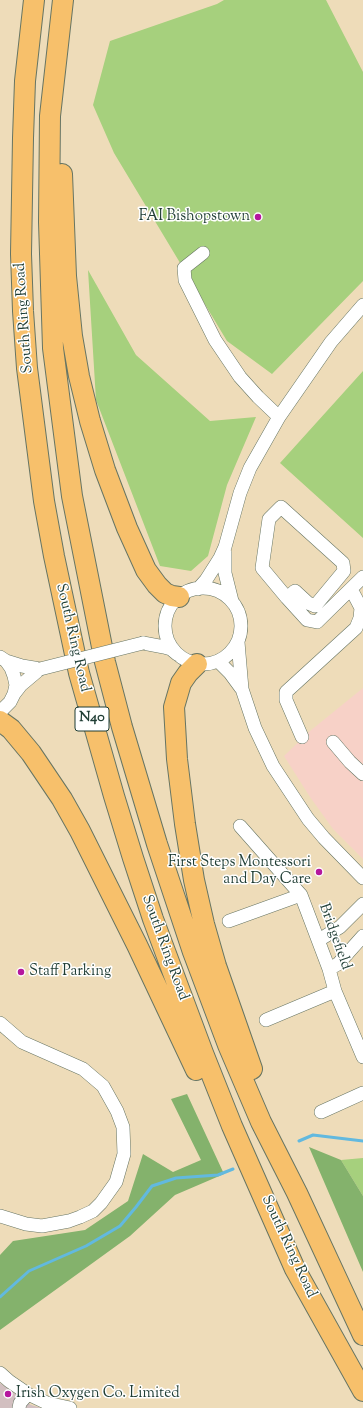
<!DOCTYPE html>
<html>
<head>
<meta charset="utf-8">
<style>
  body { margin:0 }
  canvas { display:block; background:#eedcb9 }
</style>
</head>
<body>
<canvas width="363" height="1408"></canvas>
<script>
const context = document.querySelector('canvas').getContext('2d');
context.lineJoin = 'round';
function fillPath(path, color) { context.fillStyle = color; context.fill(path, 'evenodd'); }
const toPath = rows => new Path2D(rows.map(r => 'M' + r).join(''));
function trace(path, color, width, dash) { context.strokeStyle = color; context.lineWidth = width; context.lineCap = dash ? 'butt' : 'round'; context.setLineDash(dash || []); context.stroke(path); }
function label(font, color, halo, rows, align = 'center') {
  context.font = font + ' "Sorts Mill Goudy",serif'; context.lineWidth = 3; context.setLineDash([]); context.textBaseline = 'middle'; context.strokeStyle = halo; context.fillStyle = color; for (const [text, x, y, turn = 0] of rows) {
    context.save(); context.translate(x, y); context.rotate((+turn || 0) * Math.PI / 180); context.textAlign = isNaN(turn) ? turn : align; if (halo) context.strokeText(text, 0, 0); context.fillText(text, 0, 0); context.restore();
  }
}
fillPath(toPath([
  [363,688,363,859,333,829,310,797,284,756,310,731]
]), '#f7d1c7');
fillPath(toPath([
  [0,1383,31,1405,41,1408,0,1408]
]), '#d2bfc0');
fillPath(toPath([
  [224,0,326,0,363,72,363,281,272,374,227,341,114,153,93,105,110,41,217,4],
  [88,270,136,355,210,421,256,417,227,485,208,556,191,571,160,566,96,400],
  [363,371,363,538,280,463],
  [363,1158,363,1196,341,1160]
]), '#a6d07d');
fillPath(toPath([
  [187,1094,224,1174,175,1195,130,1236,0,1330,0,1255,13,1241,85,1230,128,1201,143,1154,173,1172,201,1160,171,1099],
  [309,1147,341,1160,363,1196,363,1272]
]), '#84b26c');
trace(toPath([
  [299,1141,313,1135,363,1141],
  [0,1297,29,1271,86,1246,120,1226,136,1207,152,1186,176,1178,218,1175,233,1169]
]), '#62b9df', 3);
const minor = toPath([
  [203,253,184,268,185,280,215,340,240,377,258,397,279,417],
  [225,553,225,573,232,601],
  '165 626a38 38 0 1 1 76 0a38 38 0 1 1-76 0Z',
  [198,589,206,580,220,558,225,547,240,493,250,468,279,417,331,342,363,305],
  [287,598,295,591,308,603,315,606,344,571,343,563,281,507,269,519,262,568,287,598,307,620,317,622,363,577],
  [238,642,242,689,255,728,273,766,308,819,324,838,363,878],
  [143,643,164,647,171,649,177,654],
  [0,657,6,661,11,668,14,676,16,685,14,694,10,702,0,712],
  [6,661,22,666,40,669],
  [218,661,230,673,241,688],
  [14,694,21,685,40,669],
  [302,737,286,700,286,692,356,628,360,618,361,608,351,589],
  [333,742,350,762,363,774],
  [240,826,301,895,329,969,335,991,363,1057],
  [229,921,301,895],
  [319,940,340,927,363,904],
  [329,969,338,964,363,936],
  [266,1020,335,991],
  [0,1023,22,1042,83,1069,103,1086,117,1111,123,1127,124,1154,116,1182,101,1203,93,1211,80,1217,69,1221,42,1226,26,1224,0,1216],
  [321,1112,363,1093],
  [0,1373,9,1381,28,1394,47,1403,70,1408],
  [19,1408,20,1403,28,1394]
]);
const highway = toPath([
  [34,0,25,81,23,138,21,254,23,311,27,368,44,501,54,556,79,673,114,796,133,858,153,919,203,1053,232,1126,295,1269,363,1391],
  [63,0,50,116,49,222,53,348,72,496,105,662,122,727,157,844,193,952,228,1045,261,1122,297,1193,363,1335],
  [62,174,66,276,72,336,79,376,90,421,105,470,127,528,146,570,157,585,165,593,172,596,179,597],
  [197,664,188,673,181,683,174,707,177,759,185,824,194,880,204,924,216,966,252,1069],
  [0,721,11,729,31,753,62,799,80,831,137,945,196,1070]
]);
trace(minor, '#677563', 14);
trace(highway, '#677563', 22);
trace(minor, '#fff', 13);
trace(highway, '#f7c06b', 20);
const minorBridge = toPath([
  [40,669,143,643]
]);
trace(minorBridge, '#677563', 14, []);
trace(minorBridge, '#fff', 13);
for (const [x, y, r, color] of [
  [258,217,4,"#b5179e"],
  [319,872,4,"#b5179e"],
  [21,972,4,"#b5179e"],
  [8,1394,4,"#b5179e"]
]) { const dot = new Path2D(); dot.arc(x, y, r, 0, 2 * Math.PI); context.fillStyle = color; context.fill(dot); trace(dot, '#fff', 1.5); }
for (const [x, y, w] of [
  [92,719,34]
]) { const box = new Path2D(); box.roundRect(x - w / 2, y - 12, w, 24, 3); context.fillStyle = '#fff'; context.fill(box); trace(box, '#1f3d34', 1); }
label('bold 14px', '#1f3d34', null, [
  ["N40",92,719]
]);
label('15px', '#1f3d34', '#fff', [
  ["FAI Bishopstown",250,217],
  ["First Steps Montessori",311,863],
  ["and Day Care",311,880],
  ["Staff Parking",29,972,"left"],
  ["Irish Oxygen Co. Limited",16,1394,"left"]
], 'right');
label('15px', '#1f3d34', '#fff', [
  ["South Ring Road",25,318,-94],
  ["South Ring Road",72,638,77],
  ["Bridgefield",334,937,70],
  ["South Ring Road",164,948,70],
  ["South Ring Road",288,1247,65]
]);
</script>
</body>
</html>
